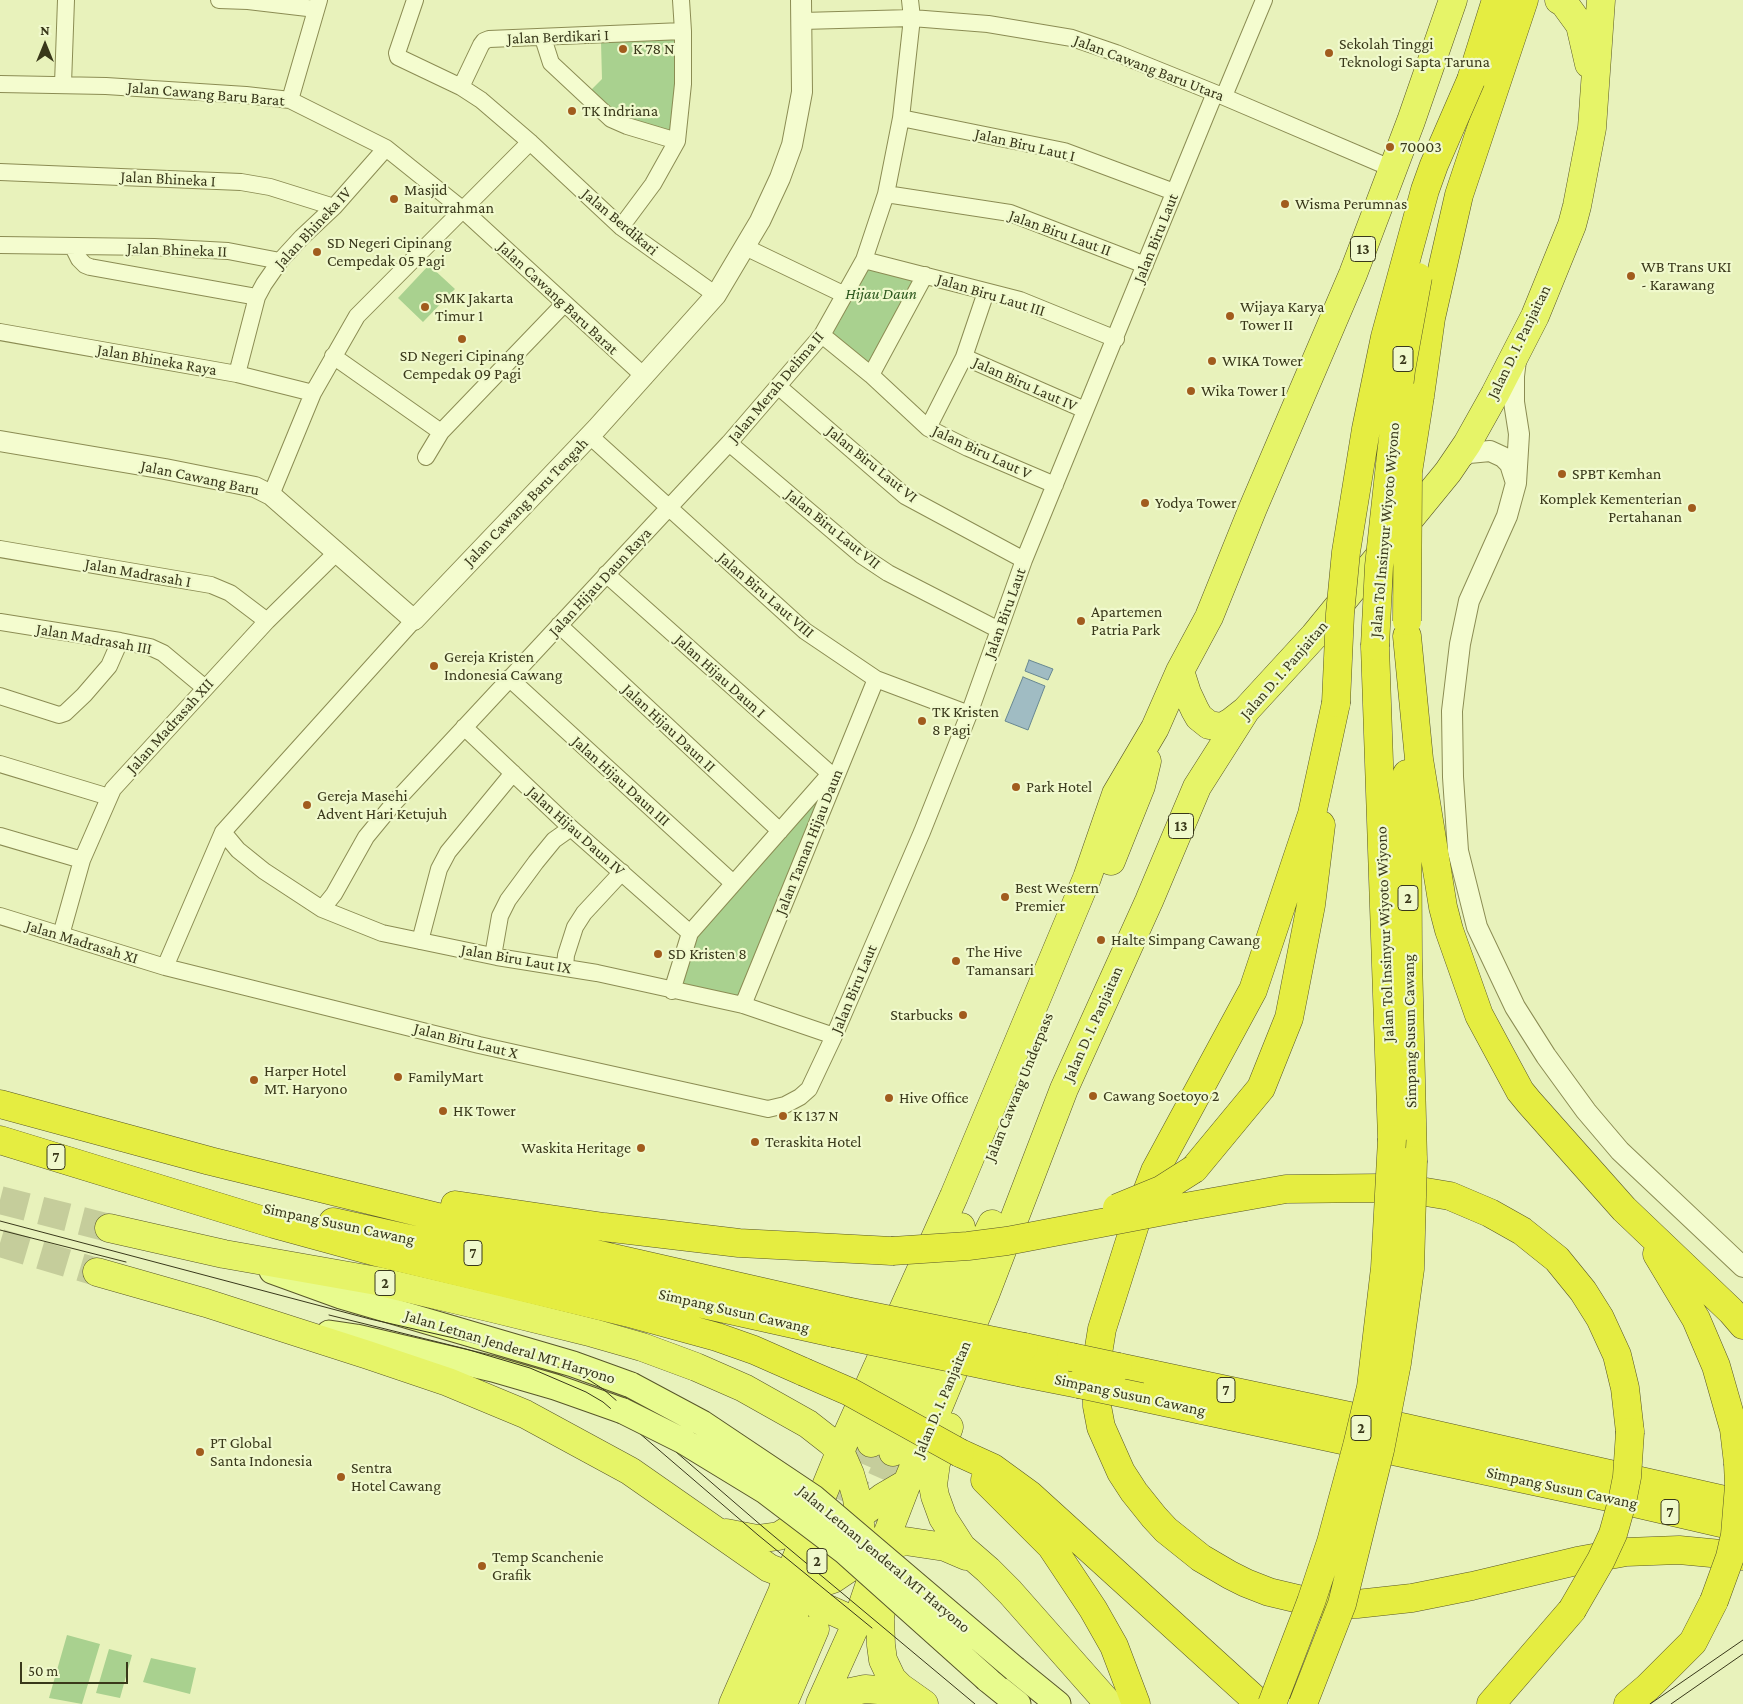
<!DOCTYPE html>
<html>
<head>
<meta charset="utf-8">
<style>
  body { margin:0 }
  #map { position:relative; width:1743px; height:1704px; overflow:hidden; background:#e8f2bb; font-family:"Crimson Pro",serif }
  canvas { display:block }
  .north { position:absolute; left:20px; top:20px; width:50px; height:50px; -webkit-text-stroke:4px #f0f9cc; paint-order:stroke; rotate:0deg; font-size:14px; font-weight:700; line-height:20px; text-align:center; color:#39381a }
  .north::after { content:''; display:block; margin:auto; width:18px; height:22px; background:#39381a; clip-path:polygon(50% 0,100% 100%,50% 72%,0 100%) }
  .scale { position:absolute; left:20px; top:1662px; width:108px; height:22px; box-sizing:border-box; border:2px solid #39381a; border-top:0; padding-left:6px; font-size:15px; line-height:18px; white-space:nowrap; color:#39381a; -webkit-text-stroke:4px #f0f9cc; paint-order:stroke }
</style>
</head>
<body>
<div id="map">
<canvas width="1743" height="1704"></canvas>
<div class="north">N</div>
<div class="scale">50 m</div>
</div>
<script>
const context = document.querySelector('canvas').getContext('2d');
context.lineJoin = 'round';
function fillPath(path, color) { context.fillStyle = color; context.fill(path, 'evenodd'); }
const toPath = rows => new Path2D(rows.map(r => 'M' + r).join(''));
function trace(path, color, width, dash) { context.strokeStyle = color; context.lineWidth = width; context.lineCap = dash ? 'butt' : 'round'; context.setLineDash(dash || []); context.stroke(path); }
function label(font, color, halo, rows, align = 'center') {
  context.font = font + ' "Crimson Pro",serif'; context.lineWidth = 4.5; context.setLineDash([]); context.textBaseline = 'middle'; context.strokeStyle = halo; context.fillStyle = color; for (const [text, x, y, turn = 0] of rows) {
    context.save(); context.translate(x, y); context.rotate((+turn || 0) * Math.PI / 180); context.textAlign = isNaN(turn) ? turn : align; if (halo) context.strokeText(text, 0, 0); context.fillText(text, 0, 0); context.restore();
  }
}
fillPath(toPath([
  [678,38,677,94,670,137,619,121,587,94,602,79,601,42],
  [868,263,920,278,872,371,828,333,840,321],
  [429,265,455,289,423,322,398,298],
  [826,792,736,1000,677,987,694,934,792,824],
  [67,1635,100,1644,82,1704,49,1698],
  [109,1649,132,1655,120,1698,96,1693],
  [151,1658,196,1668,190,1694,143,1682]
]), '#a9d18f');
const water = toPath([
  [1029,660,1053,669,1048,680,1025,671,1029,660],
  [1023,677,1045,686,1028,730,1005,721,1023,677]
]);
fillPath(water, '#a0bcc3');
trace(water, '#678791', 1);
trace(toPath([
  [0,1200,109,1228],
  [0,1243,97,1272],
  [864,1517,893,1452],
  [829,1541,871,1443]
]), '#c5cd9b', 28, [28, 14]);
const minor = toPath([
  [219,0,248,1,316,9],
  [415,0,397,53,398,57,461,87,481,100,530,142,621,227,716,295],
  [802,21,912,18,988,24,1072,38,1116,53,1215,93,1393,169],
  [543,38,551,63,611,119,627,126,677,141],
  [0,84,106,86,246,95,290,100,386,148,462,209,645,377],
  [63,84,66,0],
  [461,87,481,45,484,41,489,39,683,31],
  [1224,96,1264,0],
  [290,100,319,0],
  [901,118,1064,151,1174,192],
  [0,172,241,182,270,187,334,207],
  [886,194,1010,213,1145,265],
  [621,227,653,184,677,141,683,84,683,31,681,0],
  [0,245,154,247,228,251,280,261],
  [73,247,79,259,85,265,90,267,257,297],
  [745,247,845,295],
  [864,260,1020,300,1116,339],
  [0,332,237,374,313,393],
  [822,335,871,375,928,428,968,448,1055,485],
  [333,356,441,432,426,457],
  [964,357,1085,410],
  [237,374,257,297,264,284,280,261,302,237,334,207,386,148],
  [871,375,925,275],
  [779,387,905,496,1024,560],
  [928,428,964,357,986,292],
  [441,432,564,304],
  [590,436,805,631,876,679,969,714],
  [729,443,861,555,888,573,999,630],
  [271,495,313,393,357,316,530,142],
  [0,549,211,585,230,593,267,621],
  [606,574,835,778],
  [0,622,120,641,150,647,163,653,205,688],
  [559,625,780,831],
  [509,678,733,883],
  [0,696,59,715,65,713,84,695,109,666,120,641],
  [464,727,571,828,690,933],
  [0,764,109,797],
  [223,832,238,850,264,871,322,909,382,933,497,957,597,973,743,1005,834,1036],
  [0,836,82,860],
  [322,909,334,894,366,837,394,803,729,443,822,335,864,260,886,194,901,118,912,18,910,0],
  [0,916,165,967,479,1045,768,1109,785,1105,800,1097,809,1089,834,1036,922,832,969,714,1024,560,1215,93],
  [61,935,82,860,113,789,267,621,337,552],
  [420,941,439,869,448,852,513,773],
  [493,956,500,916,508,900,536,862,554,840,571,828],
  [165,967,223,832,414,620],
  [565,968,566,955,575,927,584,913,622,872],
  [672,991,690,933,829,775],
  [743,1005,876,679]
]);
const tertiary = toPath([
  [1516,360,1514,376,1514,402,1519,434,1516,483,1507,516,1469,601,1460,644,1452,711,1453,777,1458,851,1477,927,1515,1007,1546,1056,1586,1111,1620,1151,1743,1267],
  [0,441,165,469,255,487,271,495,414,620,597,428,716,295,760,221,780,178,792,145,802,92,801,0],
  [1456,461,1469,453,1490,451,1503,457,1510,464,1516,483]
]);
const primary = toPath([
  [272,1271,341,1296,573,1364,631,1385],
  [329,1333,356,1337,493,1369,555,1387,623,1411],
  [1015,1669,1058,1704],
  [987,1679,1018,1704]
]);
const trunk = toPath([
  [1559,0,1564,3,1580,25,1589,64],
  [1180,671,1187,693,1195,710,1199,717,1209,725,1222,727,1231,722,1245,711],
  [1111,861,1141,786,1147,761],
  [109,1228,224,1254,377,1281,496,1309,593,1333,642,1347,696,1367,744,1388,808,1424,831,1442,840,1451,850,1474,857,1498,864,1559],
  [97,1272,206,1303,368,1355,448,1382,525,1414,630,1471,769,1568,782,1573,796,1573,813,1565,860,1515,883,1497,907,1483],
  [949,1427,936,1463,933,1485,935,1496,943,1518,963,1549],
  [871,1443,961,1227],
  [893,1452,947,1332,982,1245,992,1224],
  [726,1533,757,1539,779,1536,798,1524,811,1505],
  [950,1537,988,1570,1010,1592,1109,1704],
  [888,1577,884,1591,880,1618,881,1645,883,1660,892,1679,900,1687,924,1704],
  [783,1589,818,1584,833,1579,864,1558,882,1548,905,1541,945,1547,966,1556],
  [783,1589,857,1622],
  [733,1704,790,1574,847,1435,954,1196,1087,878,1116,794,1155,728,1180,671,1209,617,1253,508,1353,274,1411,121,1453,0],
  [760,1704,795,1621],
  [783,1704,815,1629],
  [820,1704,857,1622,882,1548,907,1483,985,1295,1064,1089,1149,901,1197,787,1246,710,1314,636,1448,472,1467,444,1495,394,1535,316,1572,225,1577,206,1592,128,1601,0],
  [829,1704,846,1693,865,1689,891,1691,911,1698]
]);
const motorway = toPath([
  [1471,80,1496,0],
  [1420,396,1431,318,1459,195,1524,0],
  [1407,636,1419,759,1443,907,1449,930,1479,1015,1520,1091,1529,1102,1624,1209,1731,1311,1743,1325],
  [1375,646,1392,1139],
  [1336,703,1312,814,1253,990,1155,1171,1138,1215,1102,1329,1096,1366,1097,1406,1101,1427,1121,1472,1134,1492,1154,1517,1166,1530,1201,1558,1230,1575,1246,1583,1269,1592,1307,1601,1334,1605,1357,1604,1412,1598,1472,1586,1577,1561,1626,1552,1679,1550,1743,1556],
  [1407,774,1408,957,1413,1160],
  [0,1104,210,1161,499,1232,846,1311],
  [0,1140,274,1224,380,1253,633,1314,717,1337,754,1350,804,1372],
  [1194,1169,1261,1088,1289,1018,1311,905,1321,825],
  [455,1205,604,1227,739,1243,892,1251],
  [1185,1207,1286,1189,1381,1188,1408,1189,1450,1196,1490,1213,1522,1231,1557,1259,1583,1291,1600,1318,1617,1355,1625,1388,1630,1432],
  [333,1222,834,1333],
  [1657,1254,1696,1319,1716,1366,1734,1429,1738,1463],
  [1024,1347,1071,1357],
  [1118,1367,1406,1428,1743,1504],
  [1023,1373,1079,1384],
  [1141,1397,1613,1498,1743,1528],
  [960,1453,993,1468,1030,1495,1260,1704],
  [985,1480,1051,1546,1093,1609,1114,1646,1136,1704],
  [1491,1704,1572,1610],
  [1628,1704,1648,1687,1693,1642,1714,1601]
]);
trace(minor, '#8b8c53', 18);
trace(tertiary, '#8b8c53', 22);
trace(primary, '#585629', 27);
trace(trunk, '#585629', 29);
trace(motorway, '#585629', 29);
trace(minor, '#f4fccf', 16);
trace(tertiary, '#f4fccf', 20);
trace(primary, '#e8fb8e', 25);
trace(trunk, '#e6f468', 28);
trace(motorway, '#e5ed41', 28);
trace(toPath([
  [0,1221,370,1319,467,1341,534,1359,573,1372,589,1380,603,1389,763,1527,975,1704],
  [0,1230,126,1262],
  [329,1315,466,1349,530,1368,586,1392,603,1402,758,1535,872,1628],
  [1650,1704,1743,1640],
  [1671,1704,1743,1654]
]), '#39381a', 1);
const primaryBridge = toPath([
  [631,1385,702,1423,814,1498,1015,1669],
  [623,1411,683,1441,765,1491,844,1551,987,1679]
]);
const motorwayBridge = toPath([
  [1407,621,1408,472,1420,396],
  [1375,646,1379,566,1391,455,1401,370,1418,277],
  [1336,703,1340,614,1346,552,1366,429,1385,337,1425,190,1434,165,1471,80],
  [1117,1208,1161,1190,1194,1169],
  [892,1251,968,1246,1007,1241,1185,1207],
  [846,1311,1024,1347],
  [834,1333,1023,1373],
  [1071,1357,1118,1367],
  [804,1372,850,1392,960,1453],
  [1079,1384,1141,1397],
  [1714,1601,1730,1557,1735,1535,1739,1486,1738,1463],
  [1572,1610,1601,1560,1613,1534,1622,1502,1627,1477,1630,1432],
  [1272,1704,1311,1602,1331,1542,1357,1446,1371,1387,1385,1268,1392,1139],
  [1303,1704,1342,1604,1380,1450,1397,1363,1410,1269,1413,1160]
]);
trace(primaryBridge, '#585629', 27, []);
trace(motorwayBridge, '#585629', 29, []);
trace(primaryBridge, '#e8fb8e', 25);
trace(motorwayBridge, '#e5ed41', 28);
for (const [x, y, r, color] of [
  [623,49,5,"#a15c1d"],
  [1329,53,5,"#a15c1d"],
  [572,111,5,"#a15c1d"],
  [1390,147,5,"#a15c1d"],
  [394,199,5,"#a15c1d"],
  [1285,204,5,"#a15c1d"],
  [317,252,5,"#a15c1d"],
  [1631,276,5,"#a15c1d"],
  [425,307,5,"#a15c1d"],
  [1230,316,5,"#a15c1d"],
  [462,339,5,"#a15c1d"],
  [1212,361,5,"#a15c1d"],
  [1191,391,5,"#a15c1d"],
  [1562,474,5,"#a15c1d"],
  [1145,503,5,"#a15c1d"],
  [1692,508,5,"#a15c1d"],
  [1081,621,5,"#a15c1d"],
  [434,666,5,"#a15c1d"],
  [922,721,5,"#a15c1d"],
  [1016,787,5,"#a15c1d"],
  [307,805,5,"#a15c1d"],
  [1005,897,5,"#a15c1d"],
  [1101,940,5,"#a15c1d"],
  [658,954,5,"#a15c1d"],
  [956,961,5,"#a15c1d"],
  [963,1015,5,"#a15c1d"],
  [398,1077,5,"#a15c1d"],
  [254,1080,5,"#a15c1d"],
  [1093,1096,5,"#a15c1d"],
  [889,1098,5,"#a15c1d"],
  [443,1111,5,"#a15c1d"],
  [783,1116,5,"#a15c1d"],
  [755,1142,5,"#a15c1d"],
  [641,1148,5,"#a15c1d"],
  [200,1452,5,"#a15c1d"],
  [341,1477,5,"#a15c1d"],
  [482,1566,5,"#a15c1d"]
]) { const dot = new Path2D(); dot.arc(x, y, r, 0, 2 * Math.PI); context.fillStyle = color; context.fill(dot); trace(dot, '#f0f9cc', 2); }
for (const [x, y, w] of [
  [1363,249,25],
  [1403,359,20],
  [1181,826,25],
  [1408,898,20],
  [56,1157,18],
  [473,1253,18],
  [385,1283,20],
  [1226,1390,18],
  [1361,1428,20],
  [1670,1512,18],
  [817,1561,20]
]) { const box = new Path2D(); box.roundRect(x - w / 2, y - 12.5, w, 25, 4); context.fillStyle = '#f0f9cc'; context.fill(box); trace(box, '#39381a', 1); }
label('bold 15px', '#39381a', null, [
  ["13",1363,249],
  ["2",1403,359],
  ["13",1181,826],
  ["2",1408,898],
  ["7",56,1157],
  ["7",473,1253],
  ["2",385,1283],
  ["7",1226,1390],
  ["2",1361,1428],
  ["7",1670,1512],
  ["2",817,1561]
]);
label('16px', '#39381a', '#f0f9cc', [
  ["Jalan Berdikari I",558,37,-2],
  ["Jalan Cawang Baru Utara",1149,68,21],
  ["Jalan Cawang Baru Barat",206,94,5],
  ["Jalan Biru Laut I",1025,145,13],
  ["Jalan Bhineka I",168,179,3],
  ["Jalan Berdikari",620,222,40],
  ["Jalan Bhineka IV",313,228,-47],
  ["Jalan Biru Laut II",1060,233,20],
  ["Jalan Biru Laut",1156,238,-68],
  ["Jalan Bhineka II",177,250,2],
  ["Jalan Biru Laut III",991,295,17],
  ["Jalan Cawang Baru Barat",558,298,43],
  ["Jalan D. I. Panjaitan",1519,342,-64],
  ["Jalan Bhineka Raya",157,360,10],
  ["Jalan Biru Laut IV",1025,384,24],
  ["Jalan Merah Delima II",776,387,-50],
  ["Jalan Biru Laut V",982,452,25],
  ["Jalan Biru Laut VI",872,464,39],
  ["Jalan Cawang Baru",200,478,12],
  ["Jalan Cawang Baru Tengah",526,502,-46],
  ["Jalan Biru Laut VII",833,529,39],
  ["Jalan Tol Insinyur Wiyoto Wiyono",1385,530,-85],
  ["Jalan Madrasah I",138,573,10],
  ["Jalan Hijau Daun Raya",600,582,-47],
  ["Jalan Biru Laut VIII",766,595,41],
  ["Jalan Biru Laut",1005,613,-70],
  ["Jalan Madrasah III",94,639,10],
  ["Jalan D. I. Panjaitan",1284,670,-49],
  ["Jalan Hijau Daun I",720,676,42],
  ["Jalan Madrasah XII",170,726,-48],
  ["Jalan Hijau Daun II",669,728,43],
  ["Jalan Hijau Daun III",621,781,42],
  ["Jalan Hijau Daun IV",576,831,42],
  ["Jalan Taman Hijau Daun",809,842,-68],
  ["Jalan Tol Insinyur Wiyoto Wiyono",1385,934,-92],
  ["Jalan Madrasah XI",82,942,17],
  ["Jalan Biru Laut IX",516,959,10],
  ["Jalan Biru Laut",854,989,-67],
  ["Jalan D. I. Panjaitan",1093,1024,-66],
  ["Simpang Susun Cawang",1410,1031,-91],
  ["Jalan Biru Laut X",466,1041,14],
  ["Jalan Cawang Underpass",1019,1087,-68],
  ["Simpang Susun Cawang",339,1224,12],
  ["Simpang Susun Cawang",734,1311,13],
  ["Jalan Letnan Jenderal MT Haryono",510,1347,17],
  ["Simpang Susun Cawang",1130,1395,12],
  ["Jalan D. I. Panjaitan",942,1399,-67],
  ["Simpang Susun Cawang",1562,1488,12],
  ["Jalan Letnan Jenderal MT Haryono",884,1559,40]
]);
label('16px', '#39381a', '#f0f9cc', [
  ["Sekolah Tinggi",1339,44],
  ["Teknologi Sapta Taruna",1339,62],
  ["K 78 N",633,49],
  ["TK Indriana",582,111],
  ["70003",1400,147],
  ["Masjid",404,190],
  ["Baiturrahman",404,208],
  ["Wisma Perumnas",1295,204],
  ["SD Negeri Cipinang",327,243],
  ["Cempedak 05 Pagi",327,261],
  ["WB Trans UKI",1641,267],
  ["- Karawang",1641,285],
  ["SMK Jakarta",435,298],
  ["Timur 1",435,316],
  ["Wijaya Karya",1240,307],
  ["Tower II",1240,325],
  ["SD Negeri Cipinang",462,356,"center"],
  ["Cempedak 09 Pagi",462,374,"center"],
  ["WIKA Tower",1222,361],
  ["Wika Tower I",1201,391],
  ["SPBT Kemhan",1572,474],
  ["Komplek Kementerian",1682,499,"right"],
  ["Pertahanan",1682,517,"right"],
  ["Yodya Tower",1155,503],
  ["Apartemen",1091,612],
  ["Patria Park",1091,630],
  ["Gereja Kristen",444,657],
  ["Indonesia Cawang",444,675],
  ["TK Kristen",932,712],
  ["8 Pagi",932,730],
  ["Park Hotel",1026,787],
  ["Gereja Masehi",317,796],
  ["Advent Hari Ketujuh",317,814],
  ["Best Western",1015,888],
  ["Premier",1015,906],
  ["Halte Simpang Cawang",1111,940],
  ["The Hive",966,952],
  ["Tamansari",966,970],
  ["SD Kristen 8",668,954],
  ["Starbucks",953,1015,"right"],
  ["Harper Hotel",264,1071],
  ["MT. Haryono",264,1089],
  ["FamilyMart",408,1077],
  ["Cawang Soetoyo 2",1103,1096],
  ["Hive Office",899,1098],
  ["HK Tower",453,1111],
  ["K 137 N",793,1116],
  ["Teraskita Hotel",765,1142],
  ["Waskita Heritage",631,1148,"right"],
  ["PT Global",210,1443],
  ["Santa Indonesia",210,1461],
  ["Sentra",351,1468],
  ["Hotel Cawang",351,1486],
  ["Temp Scanchenie",492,1557],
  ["Grafik",492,1575]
], 'left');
label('italic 16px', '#2d581e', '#f0f9cc', [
  ["Hijau Daun",881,294]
]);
</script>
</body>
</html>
